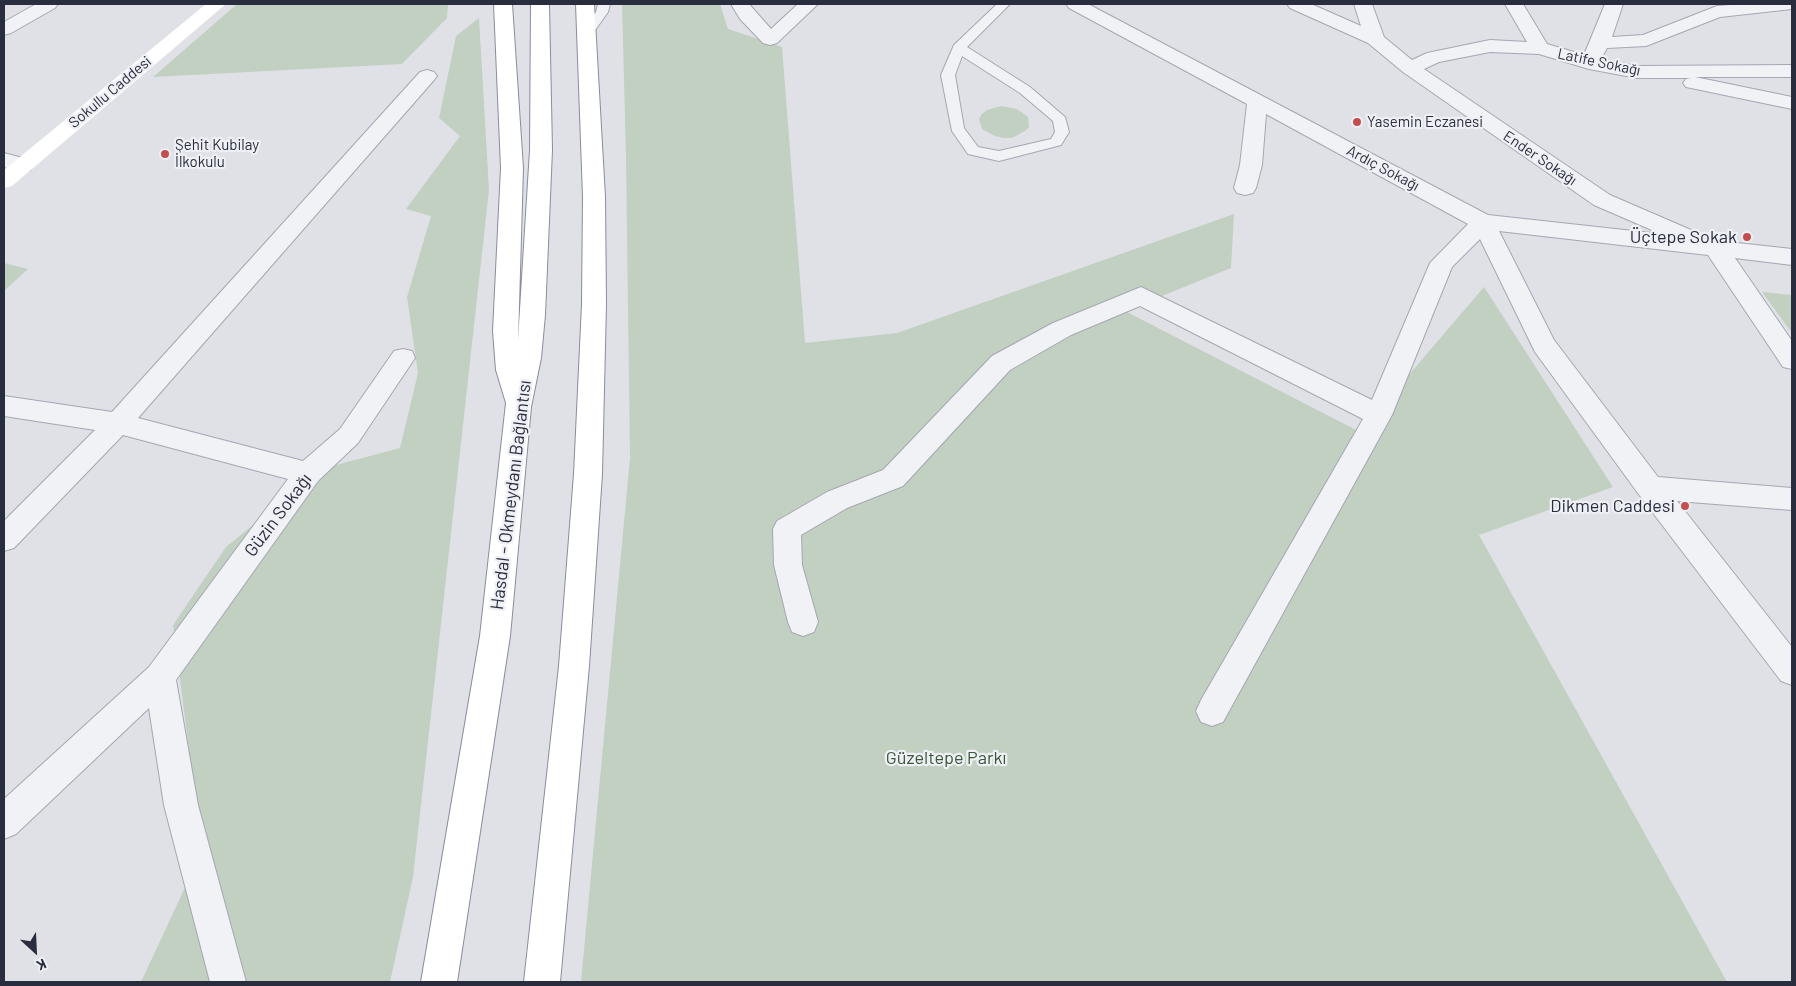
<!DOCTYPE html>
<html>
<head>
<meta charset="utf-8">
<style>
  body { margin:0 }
  #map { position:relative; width:1796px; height:986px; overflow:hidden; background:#dfe1e7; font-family:Barlow,sans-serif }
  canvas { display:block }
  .frame { position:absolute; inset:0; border:5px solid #292d3d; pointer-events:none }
  .north { position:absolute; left:10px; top:926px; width:50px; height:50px; -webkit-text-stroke:4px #eef0f5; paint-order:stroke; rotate:155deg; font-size:14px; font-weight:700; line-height:20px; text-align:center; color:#292d3d }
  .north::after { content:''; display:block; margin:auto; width:18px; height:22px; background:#292d3d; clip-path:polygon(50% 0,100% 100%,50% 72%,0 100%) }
</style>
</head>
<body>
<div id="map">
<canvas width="1796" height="986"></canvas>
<div class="frame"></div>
<div class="north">K</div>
</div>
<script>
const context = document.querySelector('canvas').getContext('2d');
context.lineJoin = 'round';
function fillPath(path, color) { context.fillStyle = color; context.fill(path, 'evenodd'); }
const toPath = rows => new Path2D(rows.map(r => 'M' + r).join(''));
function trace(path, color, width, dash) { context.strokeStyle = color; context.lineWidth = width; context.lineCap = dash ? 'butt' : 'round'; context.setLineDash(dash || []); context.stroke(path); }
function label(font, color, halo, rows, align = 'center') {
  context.font = font + ' Barlow,sans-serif'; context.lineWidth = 4.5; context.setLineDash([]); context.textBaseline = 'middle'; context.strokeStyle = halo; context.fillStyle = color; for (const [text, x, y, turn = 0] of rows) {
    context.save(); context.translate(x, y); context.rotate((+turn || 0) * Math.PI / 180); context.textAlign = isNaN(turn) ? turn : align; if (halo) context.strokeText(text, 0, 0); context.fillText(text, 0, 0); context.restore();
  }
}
fillPath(toPath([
  [237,4,448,4,447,18,402,64,153,77],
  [622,4,720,4,728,29,782,47,805,343,897,333,1234,214,1231,268,1125,311,1360,432,1484,287,1613,487,1479,535,1727,982,581,982,630,458,626,155],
  [479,18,489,190,413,877,390,982,141,982,202,851,173,625,226,547,321,469,400,448,418,373,407,297,431,216,406,209,460,136,439,118,456,36],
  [1001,106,1017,109,1028,117,1029,127,1025,131,1012,138,1004,138,995,136,982,129,979,119,982,114,987,110],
  [4,263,28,269,4,291],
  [1762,292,1792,295,1792,333]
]), '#c2d0c1');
const service = toPath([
  [598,4,610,4,608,12,591,36,581,36,580,33,596,12,598,4],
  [997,4,1010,4,967,47,1030,87,1065,117,1069,132,1061,145,999,161,968,154,952,131,941,75,954,45,997,4],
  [962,56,1020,93,1053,121,1055,132,1051,139,999,151,978,147,964,128,955,75,962,56]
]);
const minor = toPath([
  [36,4,58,4,55,8,11,33,4,35,4,22,36,4],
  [731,4,749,4,771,29,798,4,818,4,777,43,770,45,763,43,740,19,731,4],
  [1066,4,1088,4,1488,215,1661,234,1594,205,1403,72,1368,43,1290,8,1287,4,1311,4,1361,26,1354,4,1372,4,1384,37,1412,60,1427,53,1490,40,1527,42,1505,4,1523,4,1547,44,1584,55,1605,4,1623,4,1612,37,1643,35,1717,6,1743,4,1792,4,1792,9,1720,17,1646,46,1607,48,1601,59,1637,66,1792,65,1792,77,1695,77,1792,97,1792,109,1686,87,1683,83,1686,79,1691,78,1637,78,1589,69,1539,54,1490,52,1439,62,1424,69,1610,195,1698,233,1701,239,1792,249,1792,265,1735,258,1792,341,1792,369,1783,367,1708,255,1499,231,1554,340,1658,477,1792,488,1792,510,1677,501,1792,647,1792,685,1781,681,1640,496,1535,352,1480,239,1452,267,1392,415,1223,722,1212,726,1201,722,1196,711,1201,700,1363,419,1140,306,1071,335,1010,370,903,486,847,508,801,535,802,565,818,622,814,632,803,636,792,632,788,622,774,565,773,529,777,521,827,492,883,470,992,356,1053,323,1141,287,1372,400,1430,263,1468,224,1266,114,1262,165,1256,188,1253,193,1245,195,1237,193,1234,188,1240,165,1247,104,1069,8,1066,4],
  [427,70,434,72,437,76,434,80,138,418,303,461,340,429,394,351,403,349,412,351,415,358,358,443,318,481,176,680,198,805,246,982,210,982,164,805,149,708,16,834,4,839,4,799,149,667,288,479,123,435,14,548,4,551,4,521,95,430,4,416,4,396,112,412,420,72,427,70],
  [4,153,30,160,33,165,30,170,22,172,4,167,4,153]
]);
const motorway = toPath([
  [494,4,512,4,523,168,518,341,530,150,531,4,549,4,552,150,545,315,541,358,531,407,510,636,457,982,421,982,480,636,506,403,496,370,493,331,501,168,494,4],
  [576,4,594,4,605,197,606,304,602,474,589,666,560,982,524,982,559,666,574,474,582,304,583,197,576,4]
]);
trace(service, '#a5a7b1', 2);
trace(minor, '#a5a7b1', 2);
trace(motorway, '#888d9d', 2);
fillPath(service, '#f1f2f6');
fillPath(minor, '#f1f2f6');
fillPath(toPath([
  [206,4,226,4,12,186,4,188,4,170,206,4]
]), '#fff');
fillPath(motorway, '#fff');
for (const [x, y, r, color] of [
  [1357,122,5,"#c34e4d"],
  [165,154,5,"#c34e4d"],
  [1747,237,5,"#c34e4d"],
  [1685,506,5,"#c34e4d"]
]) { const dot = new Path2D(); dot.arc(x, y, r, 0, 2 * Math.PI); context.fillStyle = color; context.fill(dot); trace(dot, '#eef0f5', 2); }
label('15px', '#292d3d', '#eef0f5', [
  ["Latife Sokağı",1599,62,12],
  ["Sokullu Caddesi",110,92,-40],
  ["Ender Sokağı",1540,158,34],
  ["Ardıç Sokağı",1383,168,28]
]);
label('15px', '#292d3d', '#eef0f5', [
  ["Yasemin Eczanesi",1367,122],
  ["Şehit Kubilay",175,145],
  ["İlkokulu",175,162]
], 'left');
label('18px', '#292d3d', '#eef0f5', [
  ["Üçtepe Sokak",1737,237],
  ["Dikmen Caddesi",1675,506]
], 'right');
label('18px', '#292d3d', '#eef0f5', [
  ["Hasdal - Okmeydanı Bağlantısı",511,495,-83],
  ["Güzin Sokağı",278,515,-53]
]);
label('18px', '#395838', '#eef0f5', [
  ["Güzeltepe Parkı",946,758]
]);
</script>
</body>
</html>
